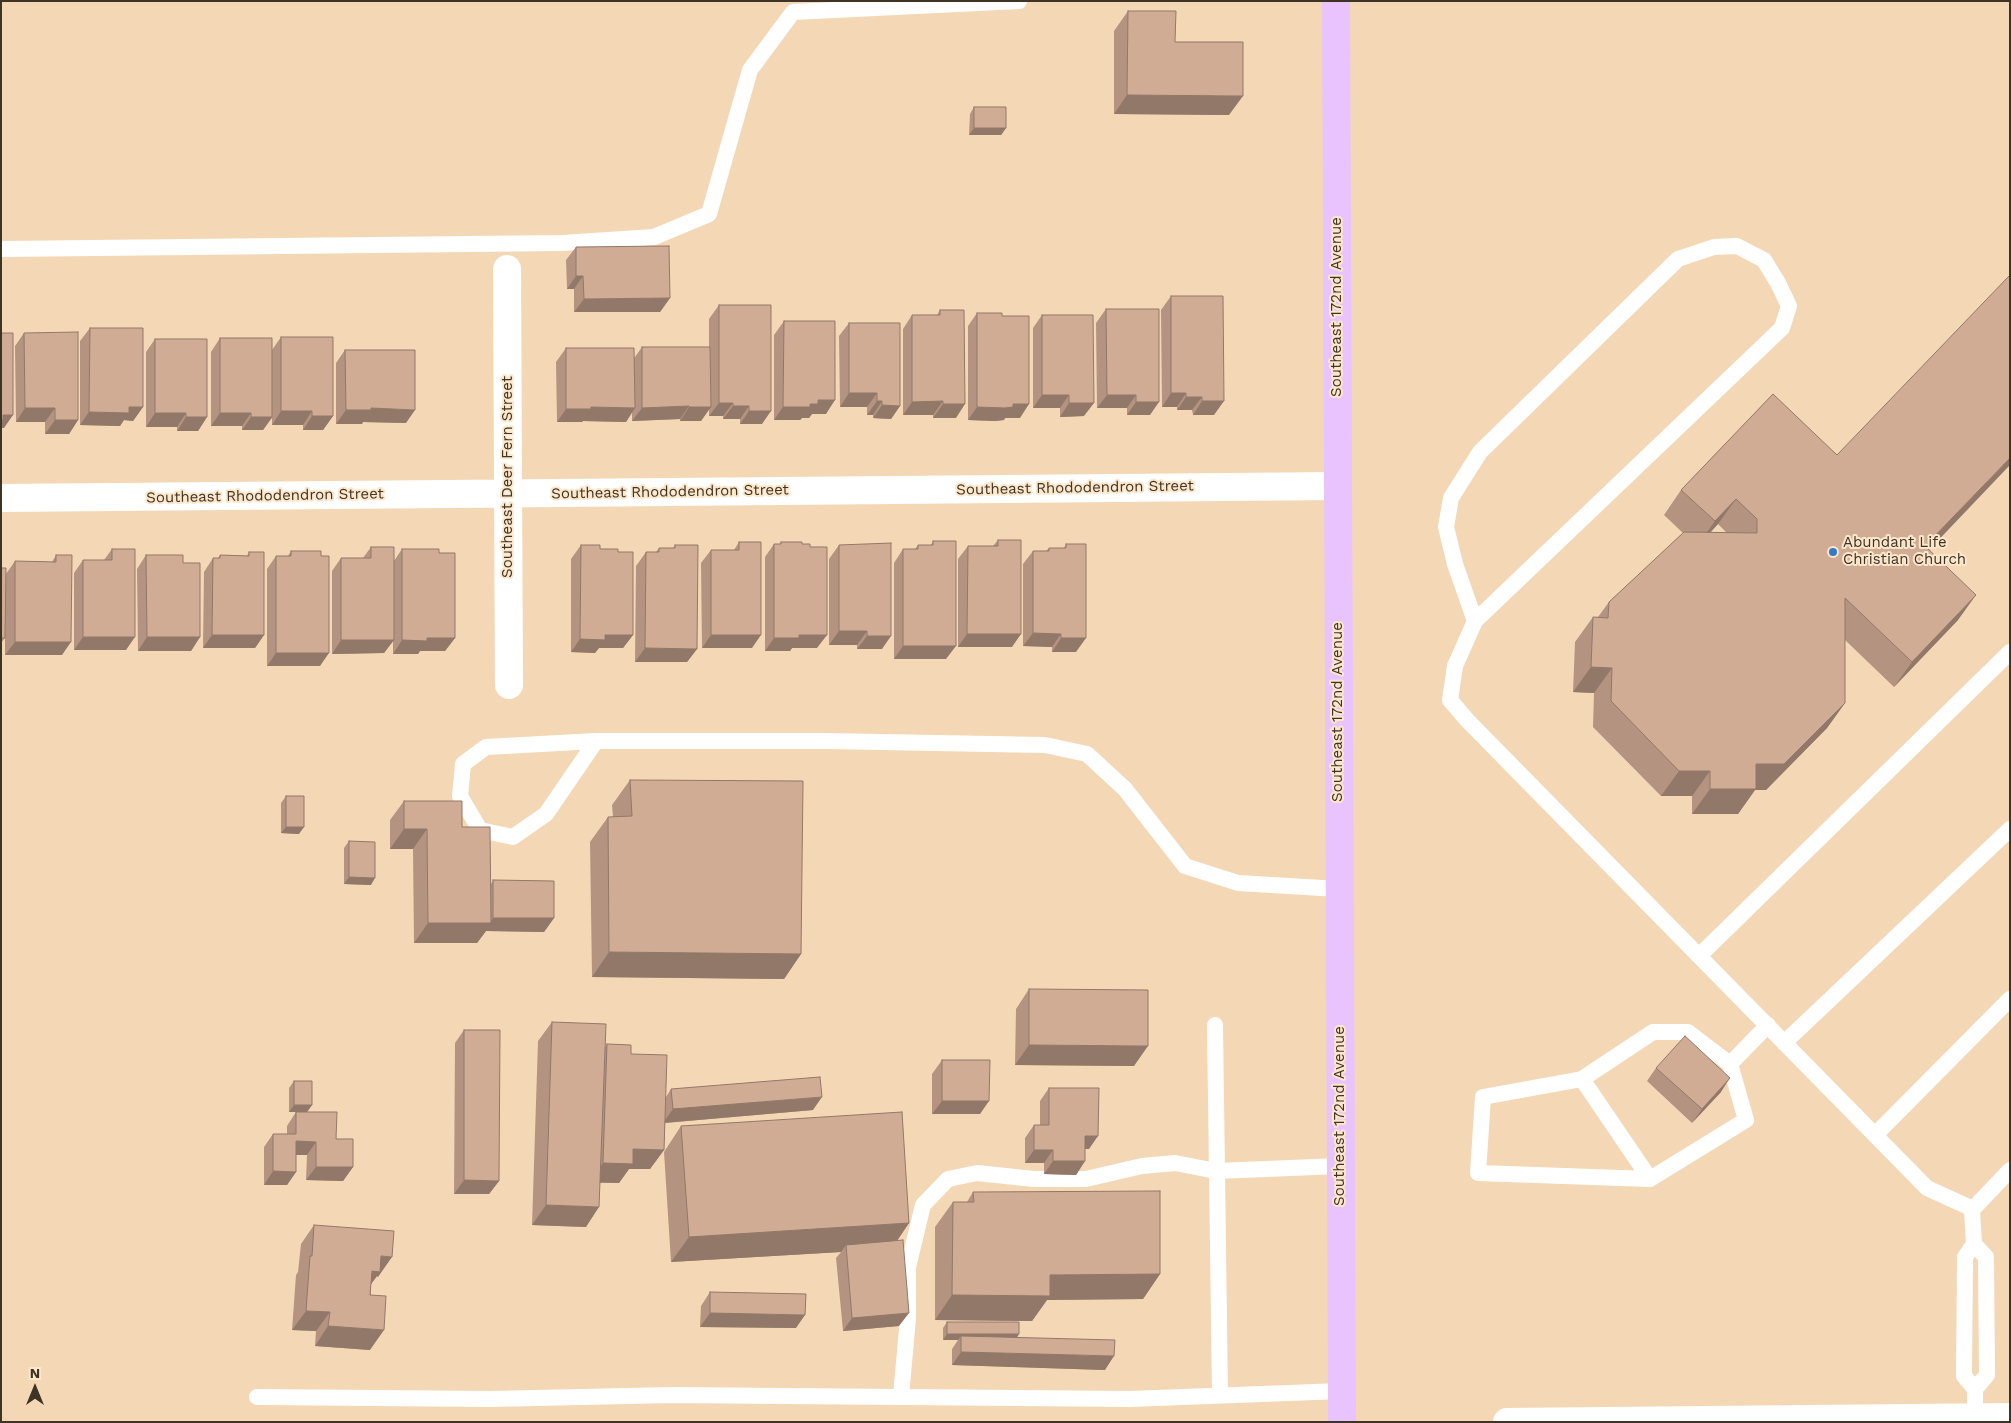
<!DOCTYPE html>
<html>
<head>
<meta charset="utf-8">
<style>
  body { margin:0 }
  #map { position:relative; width:2011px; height:1423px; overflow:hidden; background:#f4d8b6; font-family:"Work Sans",sans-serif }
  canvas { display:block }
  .frame { position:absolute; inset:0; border:2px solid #3e3325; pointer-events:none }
  .north { position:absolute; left:10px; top:1363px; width:50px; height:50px; -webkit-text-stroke:4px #fde7cb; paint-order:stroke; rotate:0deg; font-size:14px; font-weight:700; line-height:20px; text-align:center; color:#3e3325 }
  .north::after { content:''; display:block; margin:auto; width:18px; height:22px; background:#3e3325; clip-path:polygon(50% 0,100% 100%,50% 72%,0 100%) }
</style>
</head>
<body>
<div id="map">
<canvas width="2011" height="1423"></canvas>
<div class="frame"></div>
<div class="north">N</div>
</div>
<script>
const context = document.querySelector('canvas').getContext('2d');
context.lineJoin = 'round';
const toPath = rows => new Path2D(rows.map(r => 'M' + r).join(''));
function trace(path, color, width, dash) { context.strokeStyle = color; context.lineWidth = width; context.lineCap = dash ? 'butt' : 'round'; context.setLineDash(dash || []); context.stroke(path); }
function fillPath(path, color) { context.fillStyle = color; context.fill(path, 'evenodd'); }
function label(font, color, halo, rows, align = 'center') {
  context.font = font + ' "Work Sans",sans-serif'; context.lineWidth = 4; context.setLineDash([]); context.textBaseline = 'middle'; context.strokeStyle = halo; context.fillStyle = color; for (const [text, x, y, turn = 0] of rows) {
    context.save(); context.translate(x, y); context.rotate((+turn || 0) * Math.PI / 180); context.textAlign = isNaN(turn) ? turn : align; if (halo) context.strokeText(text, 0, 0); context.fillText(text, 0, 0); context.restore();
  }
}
trace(toPath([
  [1,249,562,243,654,237,709,214,750,70,793,12,1019,1],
  [1475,621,1782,328,1789,306,1778,283,1764,260,1737,246,1714,247,1678,259,1480,452,1451,498,1446,527,1455,564,1475,621,1455,666,1450,700,1467,720,1927,1188,1973,1209],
  [596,741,546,814,513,837,480,830,460,796,463,764,486,747,596,741,826,741,1045,745,1087,754,1125,789,1185,866,1238,883,1339,889],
  [1699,956,2010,652],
  [1215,1025,1220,1395],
  [1784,1043,2010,829],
  [1730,1064,1768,1025],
  [1582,1079,1650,1179,1478,1173,1483,1097,1582,1079,1653,1032,1688,1032,1730,1064,1746,1120,1650,1179],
  [1875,1135,2010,999],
  [1974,1244,1972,1210,2010,1170],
  [1975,1389,1987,1375,1986,1257,1974,1244,1965,1257,1964,1376,1975,1389,1975,1418],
  [901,1396,908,1318,908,1267,923,1205,948,1179,977,1173,1034,1179,1086,1179,1142,1166,1175,1163,1216,1171,1340,1166],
  [257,1397,490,1399,672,1395,1130,1399,1341,1391]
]), '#fff', 16);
trace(toPath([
  [507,269,509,685],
  [1,498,1338,486],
  [1507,1422,2010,1417]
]), '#fff', 28);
trace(toPath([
  [1336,1,1342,1422]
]), '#e8c3fd', 28);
fillPath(toPath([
  [1128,11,1175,42,1229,115,1114,114,1114,31],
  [974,107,1006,128,1001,135,969,135,970,114],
  [576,247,670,298,660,312,574,312,574,289,567,289,566,260],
  [1171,296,1214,415,1193,415,1192,410,1177,410,1177,407,1162,407,1161,310],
  [719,305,762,424,740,424,740,419,723,419,723,416,709,416,709,409,701,421,680,421,680,419,632,421,632,412,626,422,583,421,582,422,557,422,556,362,566,348,635,357,642,347,709,347,709,319],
  [1106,309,1150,415,1127,415,1127,408,1097,408,1096,323],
  [940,310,956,418,933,418,933,415,903,415,903,329,912,315,937,315],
  [977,313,1002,316,1020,418,1005,418,1004,420,995,421,968,420,968,326],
  [1042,315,1084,416,1060,417,1060,408,1033,408,1033,328],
  [784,321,826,414,812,414,809,418,802,418,800,420,774,420,774,335],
  [849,323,900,406,891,419,873,418,873,415,867,415,867,407,840,407,839,336],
  [90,328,143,407,133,421,124,420,120,426,80,425,80,341],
  [24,333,78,420,69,434,45,434,45,422,16,422,15,346],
  [281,337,333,416,323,430,303,430,303,425,272,425,272,418,263,430,242,430,242,426,211,426,211,352,220,338,272,350],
  [155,339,207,417,198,431,177,431,177,427,146,427,146,352],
  [345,350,406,423,363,422,362,424,336,424,336,363],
  [1773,394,1929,550,1958,620,1894,687,1845,640,1845,703,1827,728,1766,790,1755,790,1738,814,1692,814,1692,796,1661,796,1593,727,1594,693,1573,692,1575,642,1593,617,1598,617,1609,602,1683,533,1664,515,1681,490],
  [1718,524,1727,533,1711,532],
  [998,540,1012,647,958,647,958,559,968,546,993,546],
  [933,541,946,659,894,659,894,563,903,549,915,549,918,545,931,545],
  [739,542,752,648,702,648,701,563,711,550,734,550],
  [781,542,817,648,792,648,790,651,765,651,765,557,774,544,780,544],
  [1066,544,1076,652,1052,652,1052,647,1023,646,1023,564,1033,551,1046,551,1049,548,1064,548],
  [581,545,618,552,633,635,623,648,599,648,595,653,571,652,571,559],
  [675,545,697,649,687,662,635,662,636,566,646,552,656,552,659,548,673,548],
  [839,545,882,649,857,649,857,645,829,645,829,559],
  [371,547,394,561,402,549,439,553,455,638,445,651,420,651,418,654,393,654,393,641,384,653,332,654,332,571,341,558,363,558],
  [112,549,126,650,74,650,74,573,83,560,104,560],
  [291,551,321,556,320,666,267,666,267,569,276,556,288,556],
  [249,552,264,635,255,648,203,648,204,572,213,558,218,558,220,555,247,556],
  [56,555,62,655,5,655,5,601,5,638,1,643,1,568,6,574,15,561,52,562],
  [146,555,183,563,200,637,191,651,138,651,137,569],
  [630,780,801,954,784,979,592,977,590,842,608,817,613,817,612,805],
  [286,796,299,834,281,833,281,803],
  [404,801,462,827,491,884,493,880,554,918,544,932,486,931,477,943,414,943,413,849,390,849,390,820],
  [349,841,371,885,344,884,344,848],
  [1029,989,1134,1066,1015,1065,1016,1009],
  [552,1022,605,1047,607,1044,631,1054,666,1097,671,1089,813,1110,665,1123,664,1150,650,1169,629,1169,619,1183,600,1183,586,1227,532,1225,538,1041],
  [464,1030,499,1181,489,1194,454,1194,455,1043],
  [942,1060,980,1114,932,1114,932,1074],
  [1656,1068,1721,1092,1692,1123,1647,1081],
  [294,1081,312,1105,307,1112,289,1112,289,1088],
  [1049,1088,1089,1149,1085,1149,1085,1161,1076,1175,1044,1174,1044,1163,1025,1163,1025,1138,1034,1125,1040,1125,1040,1101],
  [296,1112,336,1139,353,1167,343,1181,306,1180,307,1155,296,1155,296,1172,287,1185,264,1185,264,1147,273,1134,287,1134,287,1126],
  [681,1126,909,1223,897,1241,899,1326,843,1331,836,1258,841,1252,671,1262,664,1152],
  [973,1192,1160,1274,1143,1299,1047,1300,1032,1321,935,1320,935,1227,953,1202,967,1202],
  [314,1225,378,1277,377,1276,371,1284,370,1350,315,1346,316,1331,292,1330,296,1275,298,1272,301,1244],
  [710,1292,796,1328,700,1327,701,1306],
  [947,1322,1017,1337,1105,1370,952,1365,952,1349,958,1340,943,1340,943,1328]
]), '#b49480');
fillPath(toPath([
  [1127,95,1243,96,1229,115,1114,114],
  [974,128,1006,128,1001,135,969,135],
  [576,276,583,276,574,289,567,289],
  [670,298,660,312,574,312,584,299],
  [849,393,877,393,867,407,840,407],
  [1171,393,1186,393,1177,407,1162,407],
  [1042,395,1069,395,1060,408,1033,408],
  [1107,395,1136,395,1127,408,1097,408],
  [1186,397,1202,397,1192,410,1177,410],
  [818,400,835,400,826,414,812,414,809,418,802,418,800,420,774,420,783,407],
  [877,401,882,401,873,415,867,415],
  [943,401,933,415,903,415,912,402],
  [1202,401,1224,401,1214,415,1193,415],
  [1136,402,1159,402,1150,415,1127,415],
  [719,403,733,403,723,416,709,416],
  [1069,403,1094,403,1084,416,1060,417],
  [943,404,965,404,956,418,933,418],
  [1013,404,1029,404,1020,418,1005,418,1004,420,995,421,968,420,977,407],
  [882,405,900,406,891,419,873,418],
  [689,406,680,419,632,421,642,408],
  [733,406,749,406,740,419,723,419],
  [129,407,143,407,133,421,124,420,120,426,80,425,89,412],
  [591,407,635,408,626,422,583,421,582,422,557,422,566,409],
  [689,407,711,407,701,421,680,421],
  [25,408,55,408,45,422,16,422],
  [371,408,415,410,406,423,363,422,362,424,336,424,346,410],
  [281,411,312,411,303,425,272,425],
  [749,411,771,411,762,424,740,424],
  [155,413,186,413,177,427,146,427],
  [220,413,251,413,242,426,211,426],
  [3,415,13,415,4,428,1,428,1,418],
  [312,416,333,416,323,430,303,430],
  [186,417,207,417,198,431,177,431],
  [251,417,272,417,263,430,242,430],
  [55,420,78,420,69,434,45,434],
  [2010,458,2010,465,1908,572,1925,546],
  [1736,499,1718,524,1697,546,1715,521],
  [1976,595,1958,620,1894,687,1912,662],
  [839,631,867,631,857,645,829,645],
  [1033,633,1061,634,1052,647,1023,646],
  [967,634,1021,634,1012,647,958,647],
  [212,635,264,635,255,648,203,648],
  [605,635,633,635,623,648,599,648,595,653,571,652,580,639],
  [711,635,761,635,752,648,702,648],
  [799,635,827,635,817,648,792,648,790,651,765,651,774,638],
  [867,636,891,636,882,649,857,649],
  [83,637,135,637,126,650,74,650],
  [147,637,200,637,191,651,138,651],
  [427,638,455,638,445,651,420,651,418,654,393,654,402,640],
  [1061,638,1086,638,1076,652,1052,652],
  [341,640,394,640,384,653,332,654],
  [15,642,71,642,62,655,5,655],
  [903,646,956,646,946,659,894,659],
  [645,648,697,649,687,662,635,662],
  [276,653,329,653,320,666,267,666],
  [1591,667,1612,668,1594,693,1573,692],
  [1845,703,1827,728,1766,790,1755,790,1738,814,1692,814,1710,789,1756,764],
  [1679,771,1710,771,1692,796,1661,796],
  [286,827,304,827,299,834,281,833],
  [404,829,427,829,413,849,390,849],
  [349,877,375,878,371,885,344,884],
  [493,918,554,918,544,932,486,931,477,943,414,943,428,923,489,923],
  [609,952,801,954,784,979,592,977],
  [1029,1045,1148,1046,1134,1066,1015,1065],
  [1730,1078,1721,1092,1692,1123,1702,1109],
  [822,1097,813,1110,663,1123,673,1109],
  [942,1101,989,1101,980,1114,932,1114],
  [294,1105,312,1105,307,1112,289,1112],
  [1085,1136,1098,1136,1089,1149,1076,1149],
  [296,1141,316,1142,307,1155,287,1155],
  [633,1149,664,1150,650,1169,629,1169,619,1183,589,1182,603,1163],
  [1034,1150,1053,1150,1044,1163,1025,1163],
  [1053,1161,1085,1161,1076,1175,1044,1174],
  [316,1167,353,1167,343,1181,306,1180],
  [273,1171,296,1172,287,1185,264,1185],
  [464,1180,499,1181,489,1194,454,1194],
  [546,1205,599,1207,586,1227,532,1225],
  [909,1223,892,1248,846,1245,841,1252,671,1262,689,1237],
  [381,1256,392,1257,378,1277,377,1276,366,1291,358,1291],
  [1160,1274,1143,1299,1047,1300,1032,1321,935,1320,952,1295,1050,1275],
  [306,1311,330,1312,316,1331,292,1330],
  [710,1313,805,1315,796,1328,700,1327],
  [909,1313,899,1326,843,1331,852,1318],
  [328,1326,384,1330,370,1350,315,1346],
  [947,1334,1019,1334,1015,1341,961,1336,958,1340,943,1340],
  [961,1352,1114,1356,1105,1370,952,1365]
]), '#927868');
const building = toPath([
  [1128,11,1176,11,1175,42,1243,42,1243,96,1127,95,1128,11],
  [974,107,1006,107,1006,128,974,128,974,107],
  [669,246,670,298,584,299,583,276,576,276,576,247,669,246],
  [2010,275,2010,458,1925,546,1976,595,1912,662,1845,598,1845,703,1784,764,1756,764,1756,789,1710,789,1710,771,1679,771,1611,701,1612,668,1591,667,1593,617,1608,618,1609,602,1684,532,1757,533,1757,519,1736,499,1715,521,1681,490,1773,394,1837,455,2010,275],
  [1171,296,1223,296,1224,401,1202,401,1202,397,1186,397,1186,393,1171,393,1171,296],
  [719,305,771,305,771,411,749,411,749,406,733,406,733,403,719,403,719,305],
  [1106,309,1159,309,1159,402,1136,402,1136,395,1107,395,1106,309],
  [940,310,964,310,965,404,943,404,943,401,912,402,912,315,940,315,940,310],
  [977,313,1002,313,1002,316,1029,316,1029,404,1013,404,1013,407,1005,408,977,407,977,313],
  [1042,315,1093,315,1094,403,1069,403,1069,395,1042,395,1042,315],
  [784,321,835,321,835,400,818,400,818,404,810,404,810,407,783,407,784,321],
  [849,323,900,323,900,406,882,405,882,401,877,401,877,393,849,393,849,323],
  [90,328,143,328,143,407,129,407,129,413,89,412,90,328],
  [78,332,78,420,55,420,55,408,25,408,24,333,78,332],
  [1,333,13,333,13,415,3,415,3,420,1,420,1,333],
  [281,337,333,337,333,416,312,416,312,411,281,411,281,337],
  [220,338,272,338,272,417,251,417,251,413,220,413,220,338],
  [155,339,207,339,207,417,186,417,186,413,155,413,155,339],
  [642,347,710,347,711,407,689,407,689,406,642,408,642,347],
  [566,348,634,348,635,408,591,407,591,409,566,409,566,348],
  [345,350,415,350,415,410,371,408,371,410,346,410,345,350],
  [998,540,1021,540,1021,634,967,634,968,546,998,546,998,540],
  [933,541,956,541,956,646,903,646,903,549,918,549,918,545,933,545,933,541],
  [739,542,761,542,761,635,711,635,711,550,739,550,739,542],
  [781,542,802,542,802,544,810,544,810,547,827,547,827,635,799,635,799,638,774,638,774,544,781,544,781,542],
  [891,543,891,636,867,636,867,631,839,631,839,545,891,543],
  [1066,544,1086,544,1086,638,1061,638,1061,634,1033,633,1033,551,1049,551,1049,548,1066,548,1066,544],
  [581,545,600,545,600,549,618,549,618,552,633,552,633,635,605,635,605,640,580,639,581,545],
  [675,545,698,545,697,649,645,648,646,552,659,552,659,548,675,548,675,545],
  [371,547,394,547,394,640,341,640,341,558,371,558,371,547],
  [112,549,135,549,135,637,83,637,83,560,112,560,112,549],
  [402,549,439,549,439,553,455,553,455,638,427,638,427,641,402,640,402,549],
  [291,551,321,551,321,556,329,556,329,653,276,653,276,556,291,556,291,551],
  [249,552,264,552,264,635,212,635,213,558,220,558,220,555,249,556,249,552],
  [56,555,72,555,71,642,15,642,15,561,56,562,56,555],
  [146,555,183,555,183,563,200,563,200,637,147,637,146,555],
  [1,568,6,568,5,638,1,638,1,568],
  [630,780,803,781,801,954,609,952,608,817,632,816,630,780],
  [286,796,304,796,304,827,286,827,286,796],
  [404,801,462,801,462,827,490,827,491,923,428,923,427,829,404,829,404,801],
  [349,841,375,842,375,878,349,877,349,841],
  [493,880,554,881,554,918,493,918,493,880],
  [1029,989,1148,990,1148,1046,1029,1045,1029,989],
  [552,1022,606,1024,599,1207,546,1205,552,1022],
  [464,1030,500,1030,499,1181,464,1180,464,1030],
  [1685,1036,1730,1078,1702,1109,1656,1068,1685,1036],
  [607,1044,631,1045,631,1054,667,1055,664,1150,633,1149,633,1164,603,1163,607,1044],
  [942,1060,990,1060,989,1101,942,1101,942,1060],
  [820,1077,822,1097,673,1109,671,1089,820,1077],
  [294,1081,312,1081,312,1105,294,1105,294,1081],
  [1049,1088,1099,1088,1098,1136,1085,1136,1085,1161,1053,1161,1053,1150,1034,1150,1034,1125,1049,1125,1049,1088],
  [296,1112,337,1112,336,1139,353,1139,353,1167,316,1167,316,1142,296,1141,296,1172,273,1171,273,1134,296,1134,296,1112],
  [902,1112,909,1223,689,1237,681,1126,902,1112],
  [1160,1191,1160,1274,1050,1275,1050,1296,952,1295,953,1202,974,1202,973,1192,1160,1191],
  [314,1225,394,1231,392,1257,381,1256,380,1272,372,1271,370,1295,386,1296,384,1330,328,1326,330,1312,306,1311,310,1256,312,1256,314,1225],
  [903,1240,909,1313,852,1318,846,1245,903,1240],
  [710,1292,806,1294,805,1315,710,1313,710,1292],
  [947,1322,1019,1322,1019,1334,947,1334,947,1322],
  [961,1336,1115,1340,1114,1356,961,1352,961,1336]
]);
fillPath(building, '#d1ac95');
trace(building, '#927868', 1);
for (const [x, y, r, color] of [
  [1833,552,5,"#317bcc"]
]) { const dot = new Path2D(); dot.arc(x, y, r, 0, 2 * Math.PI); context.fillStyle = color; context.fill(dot); trace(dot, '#fde7cb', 2); }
label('15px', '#3e3325', '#fde7cb', [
  ["Southeast 172nd Avenue",1337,307,-90],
  ["Southeast Deer Fern Street",508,477,-90],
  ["Southeast Rhododendron Street",1075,488,-1],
  ["Southeast Rhododendron Street",670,492,-1],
  ["Southeast Rhododendron Street",265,496,-1],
  ["Southeast 172nd Avenue",1338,712,-90],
  ["Southeast 172nd Avenue",1340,1116,-90]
]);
label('15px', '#3e3325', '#fde7cb', [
  ["Abundant Life",1843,543],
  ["Christian Church",1843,560]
], 'left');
</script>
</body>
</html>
